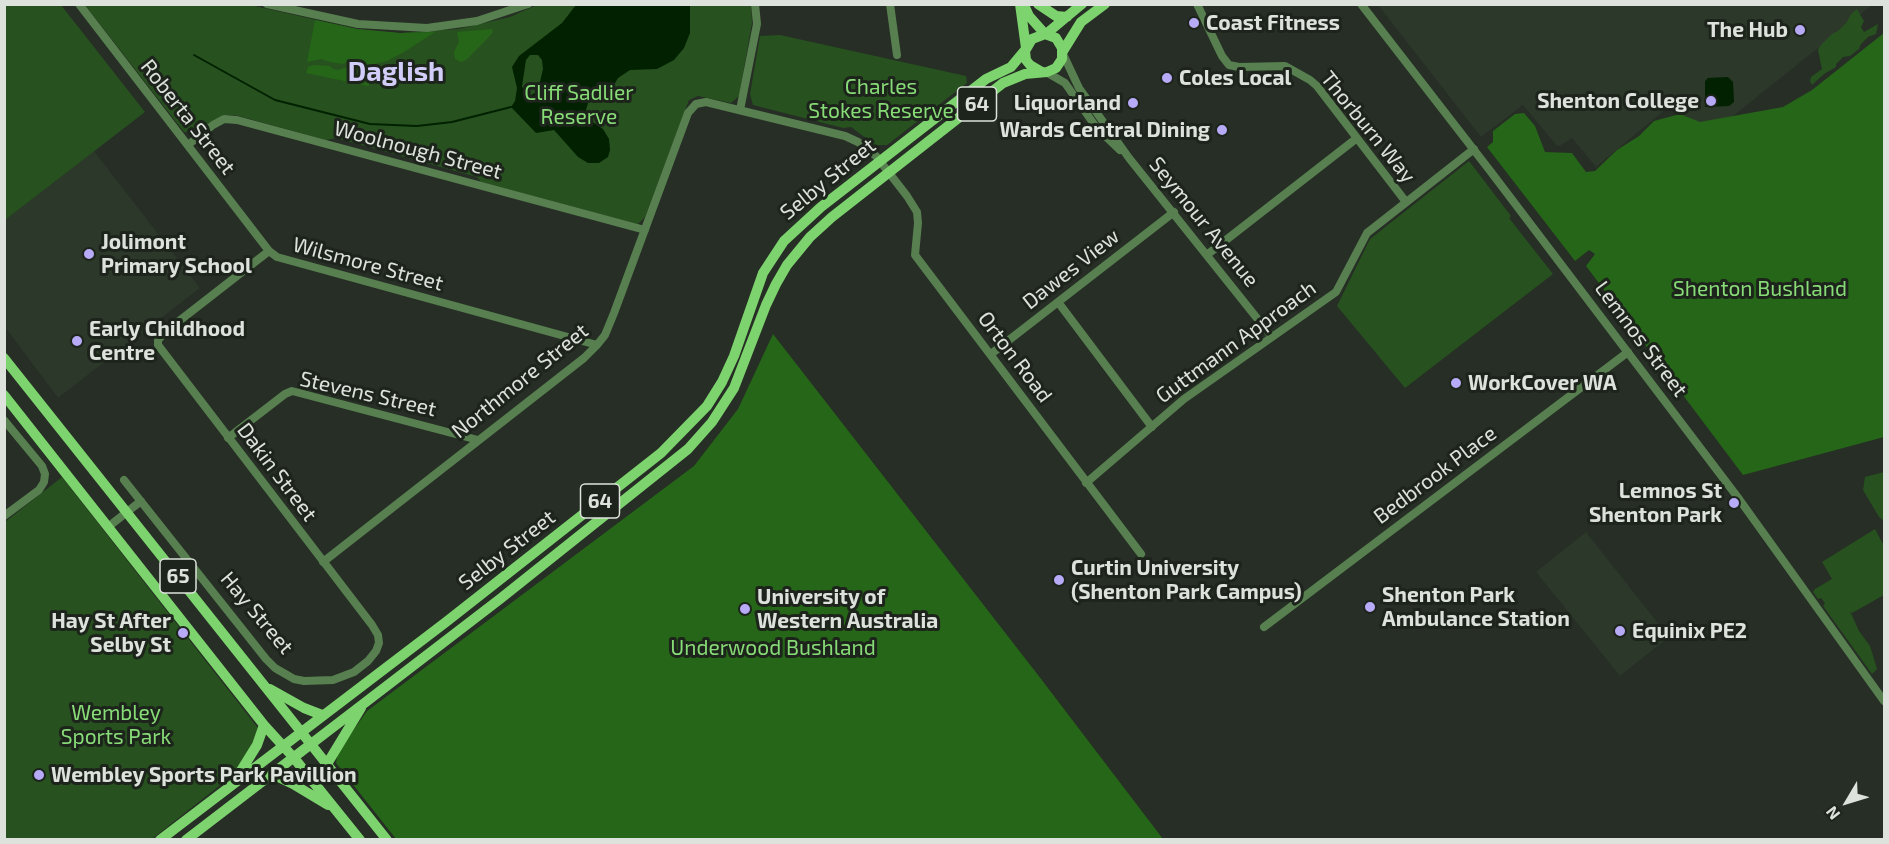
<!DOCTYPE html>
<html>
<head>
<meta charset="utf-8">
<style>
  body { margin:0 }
  #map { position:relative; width:1889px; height:844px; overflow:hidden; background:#262e25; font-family:"Exo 2",sans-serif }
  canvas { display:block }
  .frame { position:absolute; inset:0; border:6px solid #dde3dc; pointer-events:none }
  .north { position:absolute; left:1817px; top:772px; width:60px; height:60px; -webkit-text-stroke:4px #1d241b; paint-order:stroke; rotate:232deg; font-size:16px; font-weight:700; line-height:24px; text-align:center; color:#dde3dc }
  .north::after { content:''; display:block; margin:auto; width:21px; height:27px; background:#dde3dc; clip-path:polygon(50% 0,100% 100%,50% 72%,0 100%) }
</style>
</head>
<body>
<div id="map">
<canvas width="1889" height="844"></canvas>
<div class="frame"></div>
<div class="north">N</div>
</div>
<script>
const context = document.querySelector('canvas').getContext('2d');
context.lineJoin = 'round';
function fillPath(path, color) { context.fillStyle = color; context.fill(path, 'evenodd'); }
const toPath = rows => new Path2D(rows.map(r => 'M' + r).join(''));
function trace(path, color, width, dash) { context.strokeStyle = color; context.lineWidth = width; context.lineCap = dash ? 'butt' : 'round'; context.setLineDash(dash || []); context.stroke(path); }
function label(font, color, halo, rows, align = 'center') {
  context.font = font + ' "Exo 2",sans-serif'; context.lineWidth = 6; context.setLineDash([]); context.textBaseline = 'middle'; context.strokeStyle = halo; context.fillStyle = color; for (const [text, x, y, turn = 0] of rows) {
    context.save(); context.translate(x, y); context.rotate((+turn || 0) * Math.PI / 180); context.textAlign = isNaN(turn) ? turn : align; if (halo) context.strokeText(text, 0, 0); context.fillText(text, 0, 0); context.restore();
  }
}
fillPath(toPath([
  [1378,5,1872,5,1703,140,1673,103,1596,167,1572,138,1558,147,1523,105,1481,137],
  [94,151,200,288,58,398,5,327,5,220],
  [1586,532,1669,637,1620,676,1536,572]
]), '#2c3829');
fillPath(toPath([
  [5,4,61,5,145,112,5,220],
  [539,4,751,5,752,23,739,96,731,103,698,96,689,100,645,217,639,223,637,224,481,182,477,177,336,138,326,140,235,115,224,115,193,133,184,132,85,5,250,5,357,29,400,33,458,29,510,17],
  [1857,9,1864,21,1861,27,1864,32,1878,24,1876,34,1868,37,1861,44,1859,49,1850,56,1843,57,1836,64,1836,67,1824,74,1812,85,1810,81,1811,77,1822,69,1818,50,1820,46,1832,34,1838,31,1847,22,1851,14],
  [780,35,966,76,967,83,887,145,875,145,851,127,843,128,753,105,750,94,760,36],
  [1469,161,1511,216,1509,218,1553,274,1405,388,1337,306,1370,239],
  [1884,472,1884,521,1879,517,1863,490,1865,477],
  [62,477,258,728,258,732,238,771,152,839,5,840,5,522],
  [1875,529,1884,546,1884,595,1852,613,1850,611,1859,631,1870,646,1877,669,1872,674,1823,606,1825,603,1821,598,1818,599,1813,592,1815,589,1832,579,1822,562]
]), '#27511f');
fillPath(toPath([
  [315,20,357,29,400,33,435,32,404,52,387,61,371,65,357,65,348,62,342,64,330,62,321,59,307,62],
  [492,29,493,32,487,39,466,60,461,62,455,59,454,52,459,42,457,32],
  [1884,33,1884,437,1743,475,1586,266,1595,254,1589,250,1575,261,1487,147,1493,142,1493,131,1515,114,1524,113,1535,126,1545,152,1572,153,1586,172,1595,171,1617,150,1639,136,1654,121,1680,114,1700,122,1783,107,1812,90],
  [313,65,330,66,333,69,339,70,344,68,373,70,376,74,374,80,368,86,306,73,308,67],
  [773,334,1038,675,1163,839,396,839,336,763,338,752,367,711,694,466,738,409]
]), '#266618');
fillPath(toPath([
  [576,5,690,5,690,33,684,48,674,60,657,69,630,70,618,78,605,100,596,99,588,103,586,110,588,119,603,129,609,139,610,150,608,157,599,163,588,163,578,157,554,130,536,133,511,107,515,101,517,88,512,67,519,56,562,23],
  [530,55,538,55,542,60,543,69,539,86,535,93,529,96,525,94,522,86,526,60],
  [1728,77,1733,82,1734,102,1729,106,1705,107,1705,81,1708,78]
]), '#012100');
trace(toPath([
  [194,55,275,100,370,124,417,126,452,122,511,107]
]), '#012100', 2);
trace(toPath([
  [79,4,269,251,277,257,597,345],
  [267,4,358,24,427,28,477,21,528,4],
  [890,4,897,55],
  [1197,4,1222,56,1229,65,1239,67,1285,66,1310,80,1317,86,1406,202],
  [1361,4,1491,172,1739,499,1884,701],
  [1063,54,1079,88,1129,158,1272,337],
  [1046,72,1065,83,1096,127,1120,150],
  [740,110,757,24,755,4],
  [188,145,213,125,224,119,237,120,645,230],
  [1208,254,1357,138],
  [1058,302,1152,427],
  [991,354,1174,212],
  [4,420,42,466,45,474,44,482,39,490,4,516],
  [228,438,285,394,292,391,478,440],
  [124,480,266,659,275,668,294,679,304,681,333,680,354,672,368,661,376,651,379,643,378,635,372,625,158,345,158,340,165,332,269,251],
  [1086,483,1184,399,1336,292,1367,233,1474,149],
  [108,527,141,501],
  [323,562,584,358,597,345,605,335,614,313,688,113,696,104,706,102,845,136,858,142,876,156,907,196,917,212,918,223,915,255,1141,554],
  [1264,627,1628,352]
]), '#577f4f', 8);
trace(toPath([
  [1020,4,1026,48],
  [1038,4,1056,16,1067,17],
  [1024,5,1029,16,1045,34],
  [1046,34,1082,4],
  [1063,51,1081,22,1105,4],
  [4,358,387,840],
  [4,395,264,725,294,758,360,840],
  [270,689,304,708,322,715],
  [327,764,361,708],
  [239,774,257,745,264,725],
  [272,774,293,784,328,805],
  [160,840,446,622,661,453,707,406,722,382,734,356,763,273,784,241,821,207,924,127,986,79,1011,67,1026,49],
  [186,840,500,599,688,449,712,422,734,388,766,305,776,284,787,265,810,237,832,217,1003,83,1025,74,1047,72,1056,68,1062,59,1062,48,1056,38,1045,34,1032,39,1025,51,1026,60,1030,65,1042,72]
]), '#7dd36d', 10);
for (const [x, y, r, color] of [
  [1194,23,6,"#b7abf8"],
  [1800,30,6,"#b7abf8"],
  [1167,78,6,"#b7abf8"],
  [1711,101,6,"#b7abf8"],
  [1133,103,6,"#b7abf8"],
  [1222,130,6,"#b7abf8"],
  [89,254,6,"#b7abf8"],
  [77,341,6,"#b7abf8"],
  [1456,383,6,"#b7abf8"],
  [1734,503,6,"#b7abf8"],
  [1059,580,6,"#b7abf8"],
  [1370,607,6,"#b7abf8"],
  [745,609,6,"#b7abf8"],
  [1620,631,6,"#b7abf8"],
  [183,633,6,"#b7abf8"],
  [39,775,6,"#b7abf8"]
]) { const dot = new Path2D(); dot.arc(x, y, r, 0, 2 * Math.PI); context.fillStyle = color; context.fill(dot); trace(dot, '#1d241b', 2); }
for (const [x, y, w] of [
  [977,104,39],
  [600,501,39],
  [178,576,36]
]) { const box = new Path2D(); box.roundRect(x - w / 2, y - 17, w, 34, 4.5); context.fillStyle = '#1d241b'; context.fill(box); trace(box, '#dde3dc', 1.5); }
label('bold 20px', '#dde3dc', null, [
  ["64",977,104],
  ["64",600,501],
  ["65",178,576]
]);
label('bold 21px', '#dde3dc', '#1d241b', [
  ["Coast Fitness",1206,23],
  ["The Hub",1788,30,"right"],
  ["Coles Local",1179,78],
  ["Shenton College",1699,101,"right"],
  ["Liquorland",1121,103,"right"],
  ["Wards Central Dining",1210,130,"right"],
  ["Jolimont",101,242],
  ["Primary School",101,266],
  ["Early Childhood",89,329],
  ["Centre",89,353],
  ["WorkCover WA",1468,383],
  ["Lemnos St",1722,491,"right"],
  ["Shenton Park",1722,515,"right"],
  ["Curtin University",1071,568],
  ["(Shenton Park Campus)",1071,592],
  ["Shenton Park",1382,595],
  ["Ambulance Station",1382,619],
  ["University of",757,597],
  ["Western Australia",757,621],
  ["Hay St After",171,621,"right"],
  ["Selby St",171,645,"right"],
  ["Equinix PE2",1632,631],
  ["Wembley Sports Park Pavillion",51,775]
], 'left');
label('21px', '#88dc77', '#1d241b', [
  ["Charles",881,87],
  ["Stokes Reserve",881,111],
  ["Cliff Sadlier",579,93],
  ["Reserve",579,117],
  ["Shenton Bushland",1760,289],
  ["Underwood Bushland",773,648],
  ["Wembley",116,713],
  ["Sports Park",116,737]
]);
label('21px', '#dde3dc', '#1d241b', [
  ["Roberta Street",188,117,52],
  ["Thorburn Way",1368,127,51],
  ["Woolnough Street",418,150,15],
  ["Selby Street",828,179,-39],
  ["Seymour Avenue",1204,222,51],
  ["Wilsmore Street",368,264,15],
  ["Dawes View",1071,269,-38],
  ["Lemnos Street",1641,339,53],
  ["Guttmann Approach",1236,342,-36],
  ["Orton Road",1015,357,53],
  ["Northmore Street",520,381,-39],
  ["Stevens Street",368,394,13],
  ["Dakin Street",277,472,53],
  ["Bedbrook Place",1435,475,-37],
  ["Selby Street",507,550,-38],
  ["Hay Street",257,613,50]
]);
label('bold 27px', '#d1ccf8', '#1d241b', [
  ["Daglish",396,72]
]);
</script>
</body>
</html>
